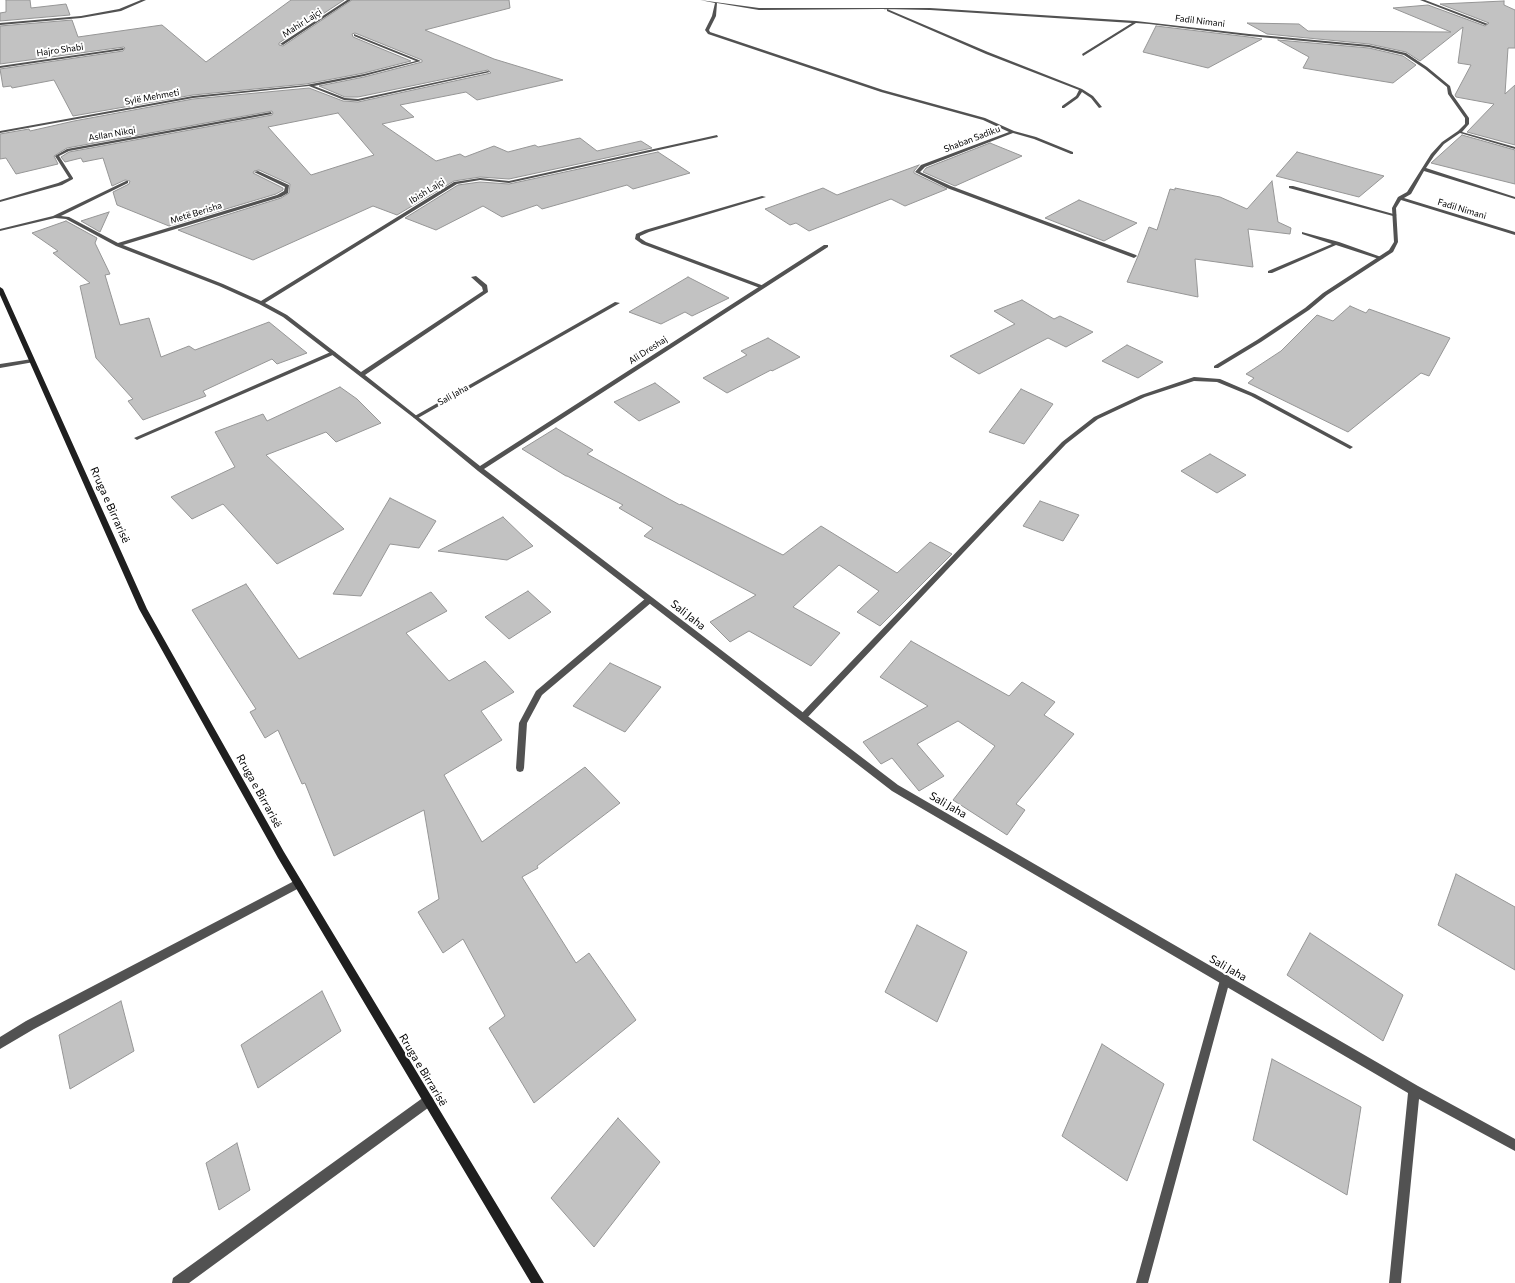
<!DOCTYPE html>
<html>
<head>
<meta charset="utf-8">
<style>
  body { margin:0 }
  canvas { display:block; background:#fff }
</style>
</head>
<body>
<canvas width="1515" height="1283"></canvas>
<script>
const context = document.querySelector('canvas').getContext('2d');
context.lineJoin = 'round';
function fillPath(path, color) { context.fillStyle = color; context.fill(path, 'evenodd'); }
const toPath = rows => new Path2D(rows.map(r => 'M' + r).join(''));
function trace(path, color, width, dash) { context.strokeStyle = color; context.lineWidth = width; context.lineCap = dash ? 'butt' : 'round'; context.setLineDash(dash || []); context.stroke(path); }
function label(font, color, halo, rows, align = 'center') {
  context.font = font + ' Commissioner,sans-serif'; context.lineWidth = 4; context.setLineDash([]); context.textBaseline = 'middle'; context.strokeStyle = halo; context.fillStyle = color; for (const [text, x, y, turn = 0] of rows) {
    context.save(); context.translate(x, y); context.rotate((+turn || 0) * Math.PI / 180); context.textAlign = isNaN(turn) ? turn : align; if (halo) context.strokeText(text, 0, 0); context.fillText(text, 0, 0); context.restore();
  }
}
const building = toPath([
  [6,0,30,0,31,8,66,4,70,15,0,21,0,13,6,12,6,0],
  [291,0,344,0,279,43,279,45,283,46,352,0,509,0,510,8,425,30,494,59,563,80,477,100,466,92,400,105,414,117,382,124,436,161,460,154,465,157,494,146,508,152,535,145,538,147,580,138,597,151,641,141,652,148,509,179,480,177,454,181,397,215,373,206,253,260,178,230,281,198,289,193,290,184,259,170,254,171,253,173,283,188,283,190,276,194,169,226,117,205,113,192,129,184,130,181,125,180,112,186,103,158,83,162,81,158,65,162,61,157,69,152,272,115,273,113,272,111,67,148,54,156,58,164,16,174,6,158,0,159,0,134,29,129,30,131,74,121,193,99,309,88,343,101,358,102,491,73,488,70,358,97,345,97,319,86,364,77,422,62,422,60,355,33,352,34,353,37,411,61,364,73,306,84,193,95,73,116,54,80,12,88,11,86,3,87,0,69,123,51,125,48,124,47,0,64,0,26,72,20,78,37,162,25,206,62,291,0],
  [338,113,374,155,311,175,268,127,338,113],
  [1504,1,1504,5,1515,10,1515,48,1508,48,1505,94,1515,85,1515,145,1467,132,1494,104,1456,97,1455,95,1471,65,1458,63,1463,27,1420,61,1406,52,1369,44,1267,34,1247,23,1299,24,1308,31,1451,32,1393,8,1428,5,1485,26,1489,23,1440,4,1504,1],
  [1156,26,1249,37,1262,39,1208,68,1143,52,1156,26],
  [1278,40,1369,48,1403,56,1416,65,1393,83,1344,75,1303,68,1309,57,1278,40],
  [1462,135,1515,150,1515,184,1431,163,1462,135],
  [990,143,1022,156,955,186,923,172,926,168,990,143],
  [658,152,690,173,633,189,627,185,542,209,537,205,502,217,483,206,436,230,405,218,458,185,480,182,509,184,658,152],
  [1297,152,1354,168,1384,176,1359,197,1276,176,1297,152],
  [919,165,914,171,914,173,947,189,905,206,891,199,809,231,796,223,790,225,765,209,823,188,837,195,919,165],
  [1272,181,1278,222,1291,228,1290,234,1248,229,1253,267,1195,259,1198,297,1127,282,1138,256,1149,227,1157,230,1170,189,1175,190,1175,188,1220,197,1247,209,1272,181],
  [1079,200,1137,223,1104,241,1045,218,1079,200],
  [109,212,100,232,81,221,109,212],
  [66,221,97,238,95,243,110,274,105,275,120,325,149,318,161,357,189,346,195,350,269,322,307,353,277,364,272,359,203,391,206,396,143,420,128,401,133,399,96,358,80,286,90,283,53,253,58,251,32,233,66,221],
  [688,277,729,298,692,316,685,312,661,324,629,312,688,277],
  [1022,300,1054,319,1060,316,1093,332,1066,347,1048,338,979,374,950,356,1015,324,994,311,1022,300],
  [1350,306,1366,313,1369,309,1450,338,1429,376,1421,373,1348,432,1248,383,1254,378,1246,374,1281,351,1317,315,1333,321,1350,306],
  [768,338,800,357,772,371,771,370,727,393,703,378,747,355,741,351,768,338],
  [1127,345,1163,362,1138,378,1102,361,1127,345],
  [655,383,680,402,639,421,614,402,655,383],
  [340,387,357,399,381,423,336,442,326,432,266,455,344,529,277,564,223,504,192,519,171,497,235,467,215,432,263,414,267,421,340,387],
  [1021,389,1053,404,1024,444,989,432,1021,389],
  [556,428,593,450,587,454,680,505,681,504,783,555,821,526,897,573,930,542,952,554,880,626,857,612,879,591,839,565,793,607,840,633,811,666,749,631,730,642,710,622,756,595,644,536,653,528,619,508,623,505,567,476,566,476,522,449,556,428],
  [1210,454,1246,475,1217,493,1181,471,1210,454],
  [390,498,436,521,419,548,390,544,361,596,333,594,390,498],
  [1040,501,1079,515,1063,541,1023,526,1040,501],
  [503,517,533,546,507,560,438,551,503,517],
  [246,584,299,659,431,592,447,611,406,633,449,681,485,661,514,692,481,711,502,740,444,775,482,842,585,767,620,803,537,866,538,868,522,877,576,963,589,953,636,1020,534,1103,489,1028,505,1016,463,939,443,953,418,912,439,899,424,810,334,856,305,783,302,784,278,730,265,738,250,712,256,709,192,610,246,584],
  [528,591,551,612,509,639,485,617,528,591],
  [911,641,1009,696,1022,682,1055,702,1044,715,1074,734,1016,804,1025,810,1007,835,953,800,995,746,958,721,917,744,944,776,919,791,892,758,881,764,863,742,928,706,880,677,911,641],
  [610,663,661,687,625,732,573,706,610,663],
  [1456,874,1515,907,1515,970,1438,925,1456,874],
  [917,925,967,952,937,1022,885,992,917,925],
  [1310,933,1403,995,1383,1041,1287,975,1310,933],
  [322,991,341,1031,258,1088,241,1045,322,991],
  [121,1001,134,1051,70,1089,59,1035,121,1001],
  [1102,1044,1164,1084,1127,1181,1062,1136,1102,1044],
  [1272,1059,1361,1107,1347,1195,1253,1140,1272,1059],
  [618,1118,660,1162,594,1247,551,1198,618,1118],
  [237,1143,250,1190,219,1210,206,1163,237,1143]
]);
fillPath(building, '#c2c2c2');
trace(building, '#969696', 1);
fillPath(toPath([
  [1289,186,1293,186,1397,215,1393,216,1289,188,1289,186],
  [762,196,766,197,649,232,640,236,640,238,646,242,764,286,764,288,760,288,642,244,635,239,636,234,645,230,762,196],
  [1302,232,1339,242,1384,258,1379,259,1336,245,1272,273,1268,273,1268,271,1332,244,1302,234,1302,232],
  [615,302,620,303,418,418,416,419,413,417,615,302],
  [333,351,336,353,335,354,139,439,137,440,134,438,333,351],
  [1194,377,1220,379,1255,394,1353,447,1350,449,1348,448,1251,396,1217,382,1194,381,1145,397,1098,419,1066,444,806,719,803,721,800,719,799,717,800,715,1062,442,1094,417,1141,395,1194,377],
  [649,597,653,600,652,602,542,695,527,723,524,768,523,771,520,772,517,771,516,768,519,723,536,691,646,598,649,597],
  [298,879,301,881,303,884,301,887,34,1029,0,1049,0,1037,26,1021,298,879],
  [1225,975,1229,976,1230,980,1148,1283,1136,1283,1220,980,1221,976,1225,975],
  [428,1095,432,1097,434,1101,432,1105,189,1283,172,1283,173,1278,424,1097,428,1095]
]), '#525252');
fillPath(toPath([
  [141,0,146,0,121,11,81,18,0,25,0,23,81,16,119,9,141,0],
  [347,0,351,0,283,45,280,44,347,0],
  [700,0,759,8,930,8,1136,21,1249,34,1369,45,1406,53,1427,67,1450,86,1452,94,1469,118,1469,124,1462,132,1515,147,1515,149,1460,133,1444,144,1434,156,1426,168,1515,197,1515,199,1424,171,1411,194,1404,198,1515,232,1515,235,1401,200,1396,208,1398,242,1393,252,1327,295,1309,310,1261,342,1218,368,1214,368,1214,366,1257,340,1305,308,1323,293,1389,250,1394,242,1392,208,1398,197,1407,192,1431,154,1442,142,1458,131,1465,124,1465,118,1448,94,1447,87,1425,69,1404,55,1369,47,1249,36,1149,24,1136,23,1083,56,1082,54,1132,23,930,10,883,9,759,10,717,3,716,16,709,30,710,32,883,90,985,118,1014,131,1036,137,1073,152,1073,154,1071,154,1034,139,1013,133,925,167,920,172,951,186,1136,255,1137,256,1134,258,947,188,915,172,921,165,1009,132,983,120,881,92,708,34,705,30,712,16,715,3,700,0],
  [1420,0,1425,0,1488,24,1485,25,1420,0],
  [887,9,988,52,1082,89,1093,96,1102,107,1099,108,1091,98,1082,92,1078,98,1064,108,1062,108,1062,106,1076,96,1079,90,986,54,887,11,887,9],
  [354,34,421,61,364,76,314,86,345,98,358,99,488,71,490,72,358,101,344,100,309,86,193,98,0,133,0,131,193,96,306,85,364,74,416,61,354,36,354,34],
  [124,48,123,50,0,68,0,66,124,48],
  [271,112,272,114,69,151,59,156,73,178,73,179,62,185,0,202,0,200,58,183,69,178,55,156,67,149,271,112],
  [717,135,718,137,509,183,480,180,457,184,265,303,287,315,361,372,483,291,482,287,471,277,476,276,487,285,488,292,365,375,480,466,824,245,828,245,828,247,484,469,898,785,1418,1086,1515,1139,1515,1151,1419,1099,1401,1283,1389,1283,1408,1093,892,791,478,471,414,418,283,317,259,304,219,286,116,246,66,219,55,218,0,231,0,229,53,216,126,181,128,181,128,183,61,216,69,217,118,243,277,195,284,191,285,187,254,172,258,171,289,185,288,193,281,197,123,245,223,284,261,301,454,182,480,178,509,181,717,135],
  [32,359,34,360,34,362,0,368,0,364,32,359]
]), '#525252');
fillPath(toPath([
  [0,287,3,289,147,609,284,852,544,1283,531,1283,278,858,139,609,0,295,0,287]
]), '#1f1f1f');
label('9px', '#000', '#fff', [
  ["Fadil Nimani",1200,21,7],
  ["Mahir Lajçi",302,23,-33],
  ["Hajro Shabi",60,50,-8],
  ["Sylë Mehmeti",152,97,-10],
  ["Asllan Nikqi",112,134,-10],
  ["Shaban Sadiku",972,139,-21],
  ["Ibish Lajçi",427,191,-32],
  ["Fadil Nimani",1462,209,17],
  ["Metë Berisha",196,213,-17],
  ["Ali Dreshaj",648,350,-33],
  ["Sali Jaha",453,395,-29]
]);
label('11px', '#000', '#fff', [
  ["Rruga e Birrarisë",110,505,66],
  ["Sali Jaha",688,615,38],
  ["Rruga e Birrarisë",259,791,61],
  ["Sali Jaha",948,805,30],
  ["Sali Jaha",1228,968,30],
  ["Rruga e Birrarisë",423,1070,59]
]);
</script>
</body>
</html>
